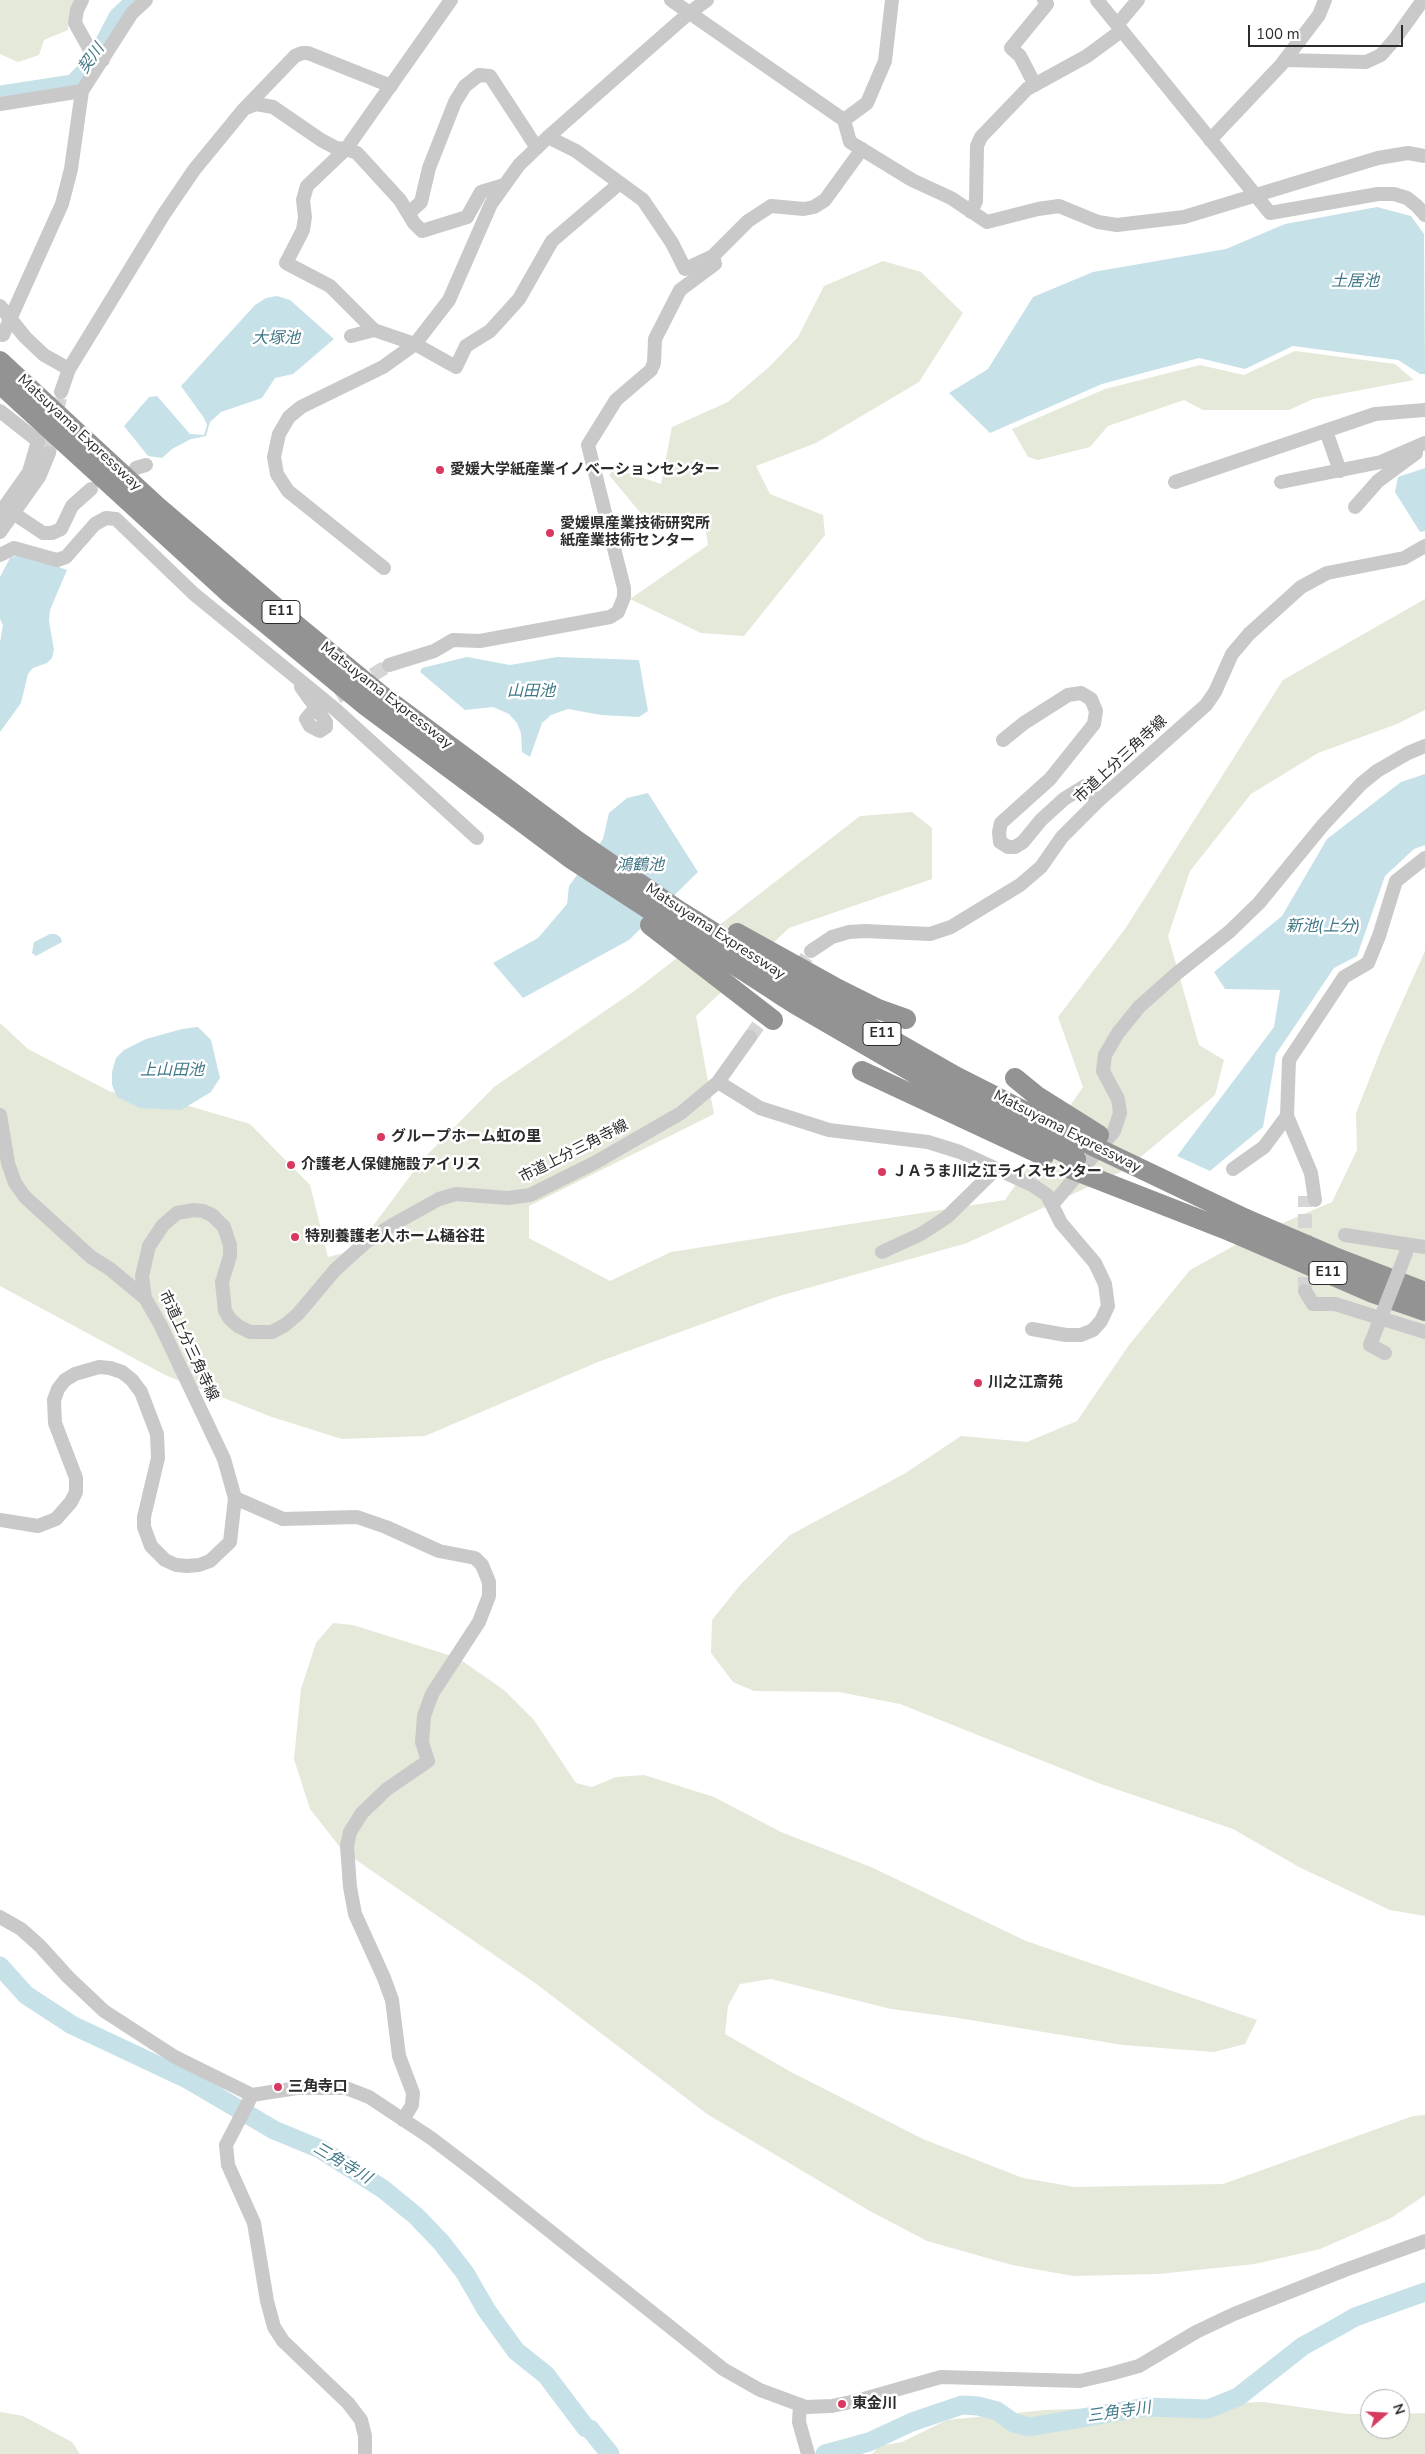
<!DOCTYPE html>
<html>
<head>
<meta charset="utf-8">
<style>
  body { margin:0 }
  #map { position:relative; width:1425px; height:2454px; overflow:hidden; background:#fff; font-family:"Nunito Sans",sans-serif }
  canvas { display:block }
  .north { position:absolute; left:1360px; top:2389px; width:50px; height:50px; box-sizing:border-box; background:#fff; border:1px solid #ababab; border-radius:50%; rotate:71deg; font-size:14px; font-weight:700; line-height:20px; text-align:center; color:#2c2c2c }
  .north::after { content:''; display:block; margin:auto; width:18px; height:22px; background:#d83960; clip-path:polygon(50% 0,100% 100%,50% 72%,0 100%) }
  .scale { position:absolute; left:1248px; top:25px; width:155px; height:22px; box-sizing:border-box; border:2px solid #2c2c2c; border-top:0; padding-left:6px; font-size:15px; line-height:18px; white-space:nowrap; color:#2c2c2c; -webkit-text-stroke:4px #fff; paint-order:stroke }
</style>
</head>
<body>
<div id="map">
<canvas width="1425" height="2454"></canvas>
<div class="north">N</div>
<div class="scale">100 m</div>
</div>
<script>
const context = document.querySelector('canvas').getContext('2d');
context.lineJoin = 'round';
function fillPath(path, color) { context.fillStyle = color; context.fill(path, 'evenodd'); }
const toPath = rows => new Path2D(rows.map(r => 'M' + r).join(''));
function trace(path, color, width, dash) { context.strokeStyle = color; context.lineWidth = width; context.lineCap = dash ? 'butt' : 'round'; context.setLineDash(dash || []); context.stroke(path); }
function label(font, color, halo, rows, align = 'center') {
  context.font = font + ' "Nunito Sans","Noto Sans JP",sans-serif'; context.lineWidth = 5; context.setLineDash([]); context.textBaseline = 'middle'; context.strokeStyle = halo; context.fillStyle = color; for (const [text, x, y, turn = 0] of rows) {
    context.save(); context.translate(x, y); context.rotate((+turn || 0) * Math.PI / 180); context.textAlign = isNaN(turn) ? turn : align; if (halo) context.strokeText(text, 0, 0); context.fillText(text, 0, 0); context.restore();
  }
}
fillPath(toPath([
  [0,0,79,0,68,21,68,30,44,40,39,55,18,62,0,54],
  [883,261,921,272,963,313,919,382,816,443,756,466,770,494,823,515,825,535,744,636,701,633,630,599,708,545,704,520,648,522,609,475,614,468,661,484,672,427,728,402,769,367,798,337,824,286],
  [1295,351,1395,364,1414,380,1313,399,1289,410,1203,410,1184,400,1108,426,1090,447,1038,460,1028,457,1012,429,1105,389,1200,365,1244,375],
  [1425,599,1425,710,1397,724,1318,753,1251,794,1190,871,1168,936,1199,1045,1224,1060,1215,1095,1125,1170,967,1243,776,1297,598,1362,425,1436,342,1439,272,1417,165,1375,0,1286,0,1023,28,1049,111,1092,162,1098,250,1124,310,1185,328,1257,355,1250,422,1160,494,1087,637,989,860,816,912,812,932,828,932,879,789,928,696,1016,714,1114,529,1206,529,1238,610,1281,671,1252,1005,1200,1083,1087,1058,1017,1125,929,1283,680],
  [1425,951,1425,1916,1390,1910,1299,1867,1233,1829,1098,1783,900,1704,839,1692,754,1691,733,1682,711,1653,712,1620,741,1584,790,1535,904,1474,961,1436,1027,1442,1077,1421,1129,1345,1190,1270,1250,1237,1332,1202,1357,1150,1356,1113,1382,1047],
  [333,1623,353,1625,458,1658,504,1690,534,1720,576,1783,592,1787,616,1777,644,1775,714,1797,781,1832,871,1867,1026,1941,1257,2020,1245,2044,1214,2052,1123,2045,952,2017,891,2009,771,1979,740,1984,728,2006,725,2034,791,2072,923,2139,1023,2178,1075,2187,1223,2184,1413,2116,1425,2115,1425,2195,1391,2218,1320,2249,1255,2264,1158,2274,1073,2276,1012,2265,927,2241,868,2210,707,2114,535,1983,343,1851,310,1809,294,1759,301,1689,316,1643],
  [1264,2402,1348,2414,1370,2414,1370,2429,1400,2429,1400,2414,1425,2413,1425,2454,872,2454,879,2446,902,2442,947,2420,1045,2410],
  [0,2412,23,2416,72,2442,80,2454,0,2454]
]), '#e4e9da');
fillPath(toPath([
  [1377,207,1411,216,1424,234,1425,374,1420,374,1398,360,1293,346,1245,369,1199,358,1102,384,990,433,949,393,988,369,1033,297,1093,272,1226,249,1285,224],
  [277,296,290,300,334,339,293,374,275,378,262,398,221,412,210,422,206,436,191,439,172,449,162,458,148,456,124,426,149,397,157,396,190,434,204,435,207,425,204,418,181,386,255,305,266,298],
  [1425,468,1425,531,1420,532,1395,492,1398,477],
  [18,555,25,555,67,570,50,610,49,621,54,650,52,658,47,663,33,668,28,674,21,703,0,732,0,642,3,625,0,619,0,577,10,558],
  [467,657,510,665,557,657,639,660,648,711,639,717,601,715,568,709,551,715,542,723,530,757,522,752,521,733,517,723,509,714,493,707,465,710,420,672,422,668],
  [1425,774,1425,845,1414,849,1385,876,1357,956,1334,968,1276,1054,1263,1127,1210,1171,1177,1156,1274,1027,1280,990,1225,989,1214,972,1282,916,1327,839,1401,782],
  [648,793,698,872,629,940,523,998,493,963,538,938,567,904,569,886,603,839,609,813,627,798],
  [50,934,56,934,61,938,62,942,36,956,32,953,34,942],
  [198,1027,211,1040,220,1078,211,1092,181,1110,140,1108,117,1097,112,1085,112,1072,116,1058,124,1050,146,1039,182,1029]
]), '#c7e1e8');
trace(toPath([
  [0,95,73,84,83,74,100,51,118,17,136,0],
  [0,1966,26,1995,72,2025,189,2080,274,2130,320,2149,383,2189,416,2216,441,2242,465,2273,487,2311,516,2351,546,2375,586,2428,590,2429,610,2454],
  [825,2454,869,2442,912,2422,962,2405,978,2406,997,2411,1014,2423,1029,2427,1146,2407,1208,2409,1238,2397,1303,2346,1334,2329,1355,2317,1425,2292]
]), '#c7e1e8', 19);
trace(toPath([
  [49,453,61,392],
  [319,708,389,665],
  [750,1037,811,951],
  [1305,1291,1305,1196]
]), '#d5d5d5', 14, [14, 7]);
trace(toPath([
  [82,0,77,10,75,23,90,50,103,60],
  [671,0,844,120,850,142,912,180,951,198,987,222,1038,209,1059,206,1098,222,1117,225,1184,217,1378,158,1408,153,1425,156],
  [1097,0,1270,213,1378,194,1394,194,1407,198,1417,206,1425,215],
  [1117,25,1138,0],
  [1285,60,1366,62,1381,55,1395,39,1423,0],
  [1035,85,1020,56,1011,48,1047,4,1044,0],
  [0,104,82,91],
  [246,108,256,104,273,107,321,140,336,148,346,149,357,153,400,200,414,223,422,231,467,217,481,192,504,185],
  [844,120,867,103,885,61,892,0],
  [548,137,576,151,643,200,672,243,685,269,713,256,748,221,771,206,804,209,814,207,825,200,862,149],
  [1210,140,1281,65,1319,15,1325,0],
  [971,212,976,201,977,146,981,137,1027,89,1087,56,1121,31],
  [409,213,421,202,429,168,455,102,465,86,479,75,490,76,537,148],
  [0,306,25,337,44,355,69,369],
  [374,330,330,286,286,263,303,230,305,217,303,200,307,186,346,149,451,0],
  [3,335,62,204,71,169,82,91,132,13,146,0],
  [351,336,374,330,415,344,456,367,466,346,490,331,519,299,552,241,620,183],
  [61,392,69,369,164,214,194,170,244,109,295,56,302,53,308,53,391,86],
  [0,411,38,441,29,472,0,513],
  [1326,431,1340,471],
  [136,468,146,465],
  [1175,482,1375,414,1425,410],
  [1281,482,1381,462,1425,443],
  [1355,507,1378,481,1416,453],
  [13,513,43,533,52,533,61,529,72,506,91,489],
  [0,532,39,477,49,453],
  [0,555,14,548,57,560,66,557,95,524,106,518,116,519,194,594,335,709,477,838],
  [384,568,288,491,277,474,274,457,279,434,289,417,301,407,383,367,415,344,449,300,491,204,519,165,548,137,689,13,707,0],
  [389,665,434,651,453,640,480,641,610,617,618,612,624,597,624,588,588,445,616,400,651,370,654,363,655,339,680,290,715,264,713,256],
  [301,687,326,722,326,727,320,731,310,726,306,719,310,714],
  [1003,740,1024,723,1068,695,1081,693,1091,699,1096,711,1094,724,1050,779,1001,823,999,832,1000,842,1008,847,1015,847,1023,842,1041,820,1064,799,1085,786,1097,802],
  [811,951,832,937,849,932,865,931,930,934,951,927,1020,885,1041,867,1062,837,1097,802,1206,705,1215,692,1232,654,1249,634,1301,587,1327,573,1404,558,1425,546],
  [718,1082,760,1108,829,1130,928,1142,960,1152,1034,1186,1047,1195,1061,1223,1095,1263,1105,1284,1108,1306,1101,1321,1093,1330,1081,1335,1066,1335,1032,1329],
  [0,1115,8,1163,15,1183,25,1197,91,1257,110,1269,145,1298],
  [1287,1116,1311,1173,1315,1200],
  [1233,1169,1264,1147,1287,1116,1289,1060,1344,977,1368,963,1379,936,1396,881,1425,858],
  [1052,1205,1114,1131,1120,1113,1118,1099,1103,1071,1105,1055,1118,1033,1139,1007,1176,974,1229,932,1259,903,1323,825,1361,784,1377,771,1408,753,1425,746],
  [1345,1235,1425,1247],
  [882,1252,921,1234,947,1217,996,1169],
  [1305,1291,1313,1304,1335,1304,1425,1332],
  [1372,1340,1370,1345,1385,1353],
  [235,1498,283,1519,357,1517,386,1527,439,1551,475,1558,482,1565,489,1582,489,1596,479,1622,432,1694,424,1716,422,1742,428,1761,387,1789,362,1813,350,1832,347,1846,350,1887,355,1914,384,1978,392,2000,399,2056,413,2093,412,2105,403,2120],
  [0,1520,38,1526,56,1519,71,1502,76,1492,76,1478,55,1423,54,1400,58,1389,65,1380,75,1374,99,1367,110,1368,122,1372,132,1380,141,1392,157,1434,158,1458,144,1517,144,1527,151,1546,165,1560,176,1565,187,1566,199,1565,210,1561,230,1542,235,1498,224,1459,160,1324,145,1298,142,1276,149,1246,163,1225,177,1213,194,1210,203,1211,212,1215,224,1227,230,1245,230,1256,222,1282,225,1311,230,1319,238,1326,250,1332,272,1332,285,1325,298,1314,335,1270,366,1242,394,1224,439,1199,456,1194,508,1198,530,1195,596,1162,681,1113,718,1082,750,1037],
  [0,1917,21,1929,40,1946,68,1977,104,2011,175,2057,252,2095,297,2088,346,2088,369,2097,431,2138,477,2173,723,2369,760,2390,806,2407,832,2406,860,2400,941,2377,1080,2381,1110,2374,1139,2366,1196,2332,1234,2314,1345,2270,1425,2241],
  [252,2095,226,2145,228,2165,254,2223,267,2301,274,2327,283,2341,348,2403,361,2420,365,2436,365,2454],
  [800,2405,799,2422,808,2454]
]), '#c9c9c9', 14);
trace(toPath([
  [0,361,157,506,300,628,380,694,579,842,678,910,824,1001,955,1076,1093,1146],
  [0,384,230,594,366,706,570,858,795,1004,933,1084,1076,1159],
  [650,925,773,1020],
  [737,933,838,989,878,1009,906,1019],
  [862,1071,1044,1156],
  [1015,1078,1037,1096,1099,1135],
  [1246,1219,1332,1256,1425,1292],
  [1232,1232,1373,1293,1425,1311]
]), '#939393', 20);
trace(toPath([
  [1372,1340,1406,1253]
]), '#c9c9c9', 14);
trace(toPath([
  [1093,1146,1246,1219],
  [1071,1169,1232,1232]
]), '#939393', 20);
for (const [x, y, r, color] of [
  [440,470,5,"#d83960"],
  [550,533,5,"#d83960"],
  [381,1137,5,"#d83960"],
  [291,1165,5,"#d83960"],
  [882,1172,5,"#d83960"],
  [295,1237,5,"#d83960"],
  [978,1383,5,"#d83960"],
  [278,2087,5,"#d83960"],
  [842,2404,5,"#d83960"]
]) { const dot = new Path2D(); dot.arc(x, y, r, 0, 2 * Math.PI); context.fillStyle = color; context.fill(dot); trace(dot, '#fff', 2); }
for (const [x, y, w] of [
  [281,612,38],
  [882,1034,38],
  [1328,1273,38]
]) { const box = new Path2D(); box.roundRect(x - w / 2, y - 11.5, w, 23, 4); context.fillStyle = '#fff'; context.fill(box); trace(box, '#2c2c2c', 1); }
label('bold 14px', '#2c2c2c', null, [
  ["E11",281,612],
  ["E11",882,1034],
  ["E11",1328,1273]
]);
label('15px', '#2c2c2c', '#fff', [
  ["Matsuyama Expressway",79,433,43],
  ["Matsuyama Expressway",386,696,38],
  ["市道上分三角寺線",1121,760,-43],
  ["Matsuyama Expressway",715,932,33],
  ["Matsuyama Expressway",1067,1132,27],
  ["市道上分三角寺線",574,1152,-27],
  ["市道上分三角寺線",188,1346,65]
]);
label('bold 15px', '#2c2c2c', '#fff', [
  ["愛媛大学紙産業イノベーションセンター",450,470],
  ["愛媛県産業技術研究所",560,524],
  ["紙産業技術センター",560,541],
  ["グループホーム虹の里",391,1137],
  ["介護老人保健施設アイリス",301,1165],
  ["ＪＡうま川之江ライスセンター",892,1172],
  ["特別養護老人ホーム樋谷荘",305,1237],
  ["川之江斎苑",988,1383],
  ["三角寺口",288,2087],
  ["東金川",852,2404]
], 'left');
label('italic 16px', '#407887', '#fff', [
  ["契川",92,59,-54],
  ["土居池",1355,282],
  ["大塚池",276,339],
  ["山田池",531,692],
  ["鴻鶴池",640,866],
  ["新池(上分)",1323,927],
  ["上山田池",172,1071],
  ["三角寺川",342,2164,31],
  ["三角寺川",1119,2413,-8]
]);
</script>
</body>
</html>
